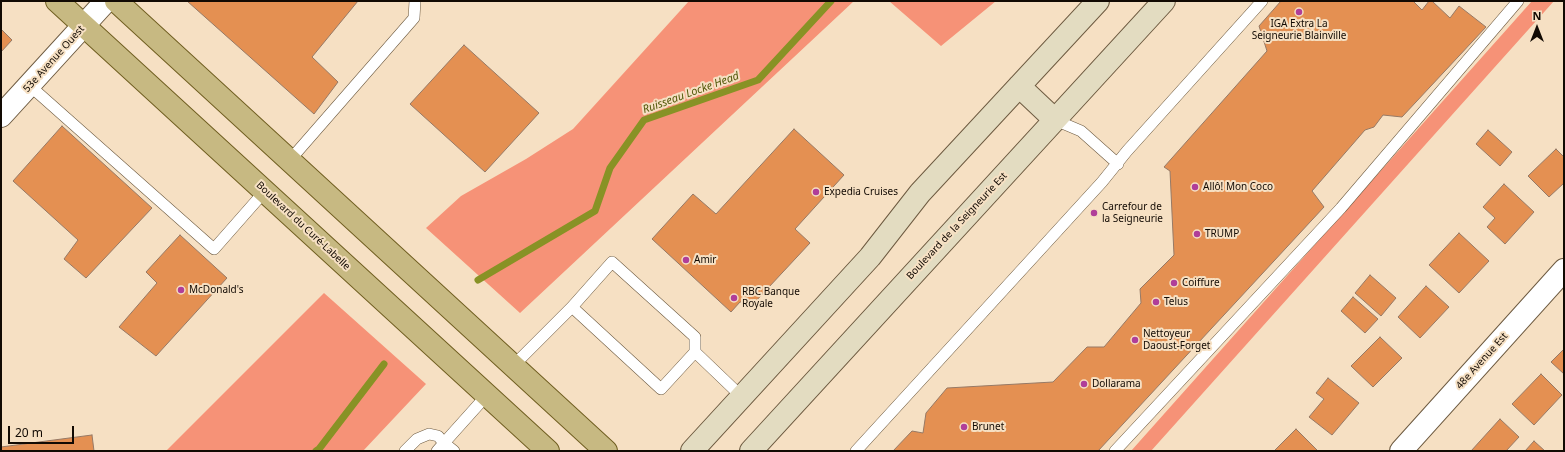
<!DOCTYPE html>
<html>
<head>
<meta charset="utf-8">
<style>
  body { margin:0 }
  #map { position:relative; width:1565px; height:452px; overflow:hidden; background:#f6e0c3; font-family:"Noto Sans",sans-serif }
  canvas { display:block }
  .frame { position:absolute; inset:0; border:2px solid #120a03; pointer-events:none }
  .north { position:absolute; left:1517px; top:8px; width:40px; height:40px; -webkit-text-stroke:3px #f6e0c3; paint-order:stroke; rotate:0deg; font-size:11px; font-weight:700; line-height:16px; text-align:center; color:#120a03 }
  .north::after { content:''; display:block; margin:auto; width:14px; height:18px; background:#120a03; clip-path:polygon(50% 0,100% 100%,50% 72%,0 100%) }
  .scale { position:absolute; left:8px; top:426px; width:66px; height:18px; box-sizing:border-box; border:2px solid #120a03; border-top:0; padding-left:5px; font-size:12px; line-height:14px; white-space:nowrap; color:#120a03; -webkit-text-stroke:3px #f6e0c3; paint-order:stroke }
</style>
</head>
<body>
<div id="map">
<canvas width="1565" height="452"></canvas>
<div class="frame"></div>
<div class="north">N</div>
<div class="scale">20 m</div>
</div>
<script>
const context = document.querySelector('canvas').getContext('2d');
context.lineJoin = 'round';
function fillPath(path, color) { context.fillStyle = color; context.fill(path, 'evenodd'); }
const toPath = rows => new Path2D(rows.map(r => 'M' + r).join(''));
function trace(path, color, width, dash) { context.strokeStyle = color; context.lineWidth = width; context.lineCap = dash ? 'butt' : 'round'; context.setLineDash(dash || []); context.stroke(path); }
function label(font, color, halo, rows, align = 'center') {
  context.font = font + ' "Noto Sans",sans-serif'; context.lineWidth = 4; context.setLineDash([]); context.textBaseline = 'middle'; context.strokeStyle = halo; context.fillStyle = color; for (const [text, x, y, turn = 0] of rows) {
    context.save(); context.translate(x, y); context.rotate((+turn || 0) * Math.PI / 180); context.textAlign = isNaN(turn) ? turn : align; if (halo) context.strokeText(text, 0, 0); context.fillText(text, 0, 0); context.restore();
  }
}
fillPath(toPath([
  [689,1,854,1,520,313,426,228,461,196,526,159,573,129],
  [889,1,996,1,941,46],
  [1532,1,1554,1,1151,451,1131,451],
  [324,293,426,384,363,451,166,451]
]), '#f69277');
trace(toPath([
  [478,280,595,211,610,168,644,120,758,80,831,1],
  [316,451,319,449,384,364]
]), '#889225', 7);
const building = toPath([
  [187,1,358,1,312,57,338,82,314,114,187,1],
  [1281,1,1413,1,1422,10,1429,1,1432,1,1450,18,1459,6,1486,27,1402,117,1383,115,1374,127,1365,130,1312,191,1324,207,1098,451,893,451,912,431,923,433,926,413,947,388,1053,382,1087,347,1104,347,1141,303,1140,289,1174,255,1170,171,1164,167,1267,51,1259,26,1281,1],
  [1,29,12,40,1,52,1,29],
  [464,45,539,113,485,172,410,104,464,45],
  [62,126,152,208,86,278,64,259,78,240,13,181,62,126],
  [794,129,844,175,795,229,810,243,755,302,740,302,731,312,652,239,693,194,716,214,794,129],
  [1488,130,1512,152,1500,166,1476,144,1488,130],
  [1556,149,1564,157,1564,183,1549,197,1528,176,1556,149],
  [1504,184,1534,212,1505,244,1487,227,1495,218,1483,207,1504,184],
  [1459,233,1489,261,1459,293,1429,265,1459,233],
  [180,235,227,278,156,356,119,327,157,283,146,272,180,235],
  [1370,275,1396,298,1381,316,1355,293,1370,275],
  [1426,286,1449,307,1420,338,1398,317,1426,286],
  [1353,297,1378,319,1365,333,1341,311,1353,297],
  [1380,337,1402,358,1373,387,1351,366,1380,337],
  [1564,349,1564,374,1551,362,1564,349],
  [1541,374,1562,395,1534,425,1512,404,1541,374],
  [1328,378,1359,403,1332,435,1309,417,1324,399,1316,393,1328,378],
  [1500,419,1519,437,1506,451,1471,451,1500,419],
  [1296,429,1317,450,1317,451,1274,451,1296,429],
  [92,435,94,451,1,451,1,447,92,435],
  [1534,441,1545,451,1525,451,1534,441]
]);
fillPath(building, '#e49052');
trace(building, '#967965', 1);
const service = toPath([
  [29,85,214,249,265,191],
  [1055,120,1081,131,1118,164],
  [290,160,414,18,415,1],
  [572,307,612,262,695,337,695,352],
  [513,366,572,307,661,389,695,352,742,397],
  [405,451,417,439,429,434,438,436,444,443,437,451],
  [454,451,444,443,487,395],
  [856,451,1102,182,1127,151,1262,1],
  [1115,451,1341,208,1518,1]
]);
const minor = toPath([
  [1,116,106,1],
  [1401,451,1564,270]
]);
const secondary = toPath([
  [1019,86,1055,120],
  [692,451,870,257,920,193,1098,1],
  [751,451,1164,1]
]);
const primary = toPath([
  [57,1,548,451],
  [116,1,606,451]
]);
trace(service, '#6d5a40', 12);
trace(minor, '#6d5a40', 24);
trace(secondary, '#6d5a40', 24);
trace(primary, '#705e20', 24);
trace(service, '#fff', 11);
trace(minor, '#fff', 22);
trace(secondary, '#e3dcc1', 22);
trace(primary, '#c7b982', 22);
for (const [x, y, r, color] of [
  [1299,12,4,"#b03e99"],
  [1195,187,4,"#b03e99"],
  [816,192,4,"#b03e99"],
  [1094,213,4,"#b03e99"],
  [1197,234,4,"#b03e99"],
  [686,260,4,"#b03e99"],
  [1174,283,4,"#b03e99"],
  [181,290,4,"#b03e99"],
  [734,298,4,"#b03e99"],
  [1156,302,4,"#b03e99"],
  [1135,340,4,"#b03e99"],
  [1084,384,4,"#b03e99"],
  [964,427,4,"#b03e99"]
]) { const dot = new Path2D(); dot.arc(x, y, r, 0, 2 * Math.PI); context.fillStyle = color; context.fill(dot); trace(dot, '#f6e0c3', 1.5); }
label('10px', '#120a03', '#f6e0c3', [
  ["IGA Extra La",1299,24,"center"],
  ["Seigneurie Blainville",1299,36,"center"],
  ["Allô! Mon Coco",1203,187],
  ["Expedia Cruises",824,192],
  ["Carrefour de",1102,207],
  ["la Seigneurie",1102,219],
  ["TRUMP",1205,234],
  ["Amir",694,260],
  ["Coiffure",1182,283],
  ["McDonald's",189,290],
  ["RBC Banque",742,292],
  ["Royale",742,304],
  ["Telus",1164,302],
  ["Nettoyeur",1143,334],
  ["Daoust-Forget",1143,346],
  ["Dollarama",1092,384],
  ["Brunet",972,427]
], 'left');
label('10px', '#120a03', '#f6e0c3', [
  ["53e Avenue Ouest",54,59,-48],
  ["Boulevard du Curé-Labelle",303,226,43],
  ["Boulevard de la Seigneurie Est",957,226,-47],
  ["48e Avenue Est",1482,361,-48]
]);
label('italic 11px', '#515809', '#f6e0c3', [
  ["Ruisseau Locke Head",691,93,-20]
]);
</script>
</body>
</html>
